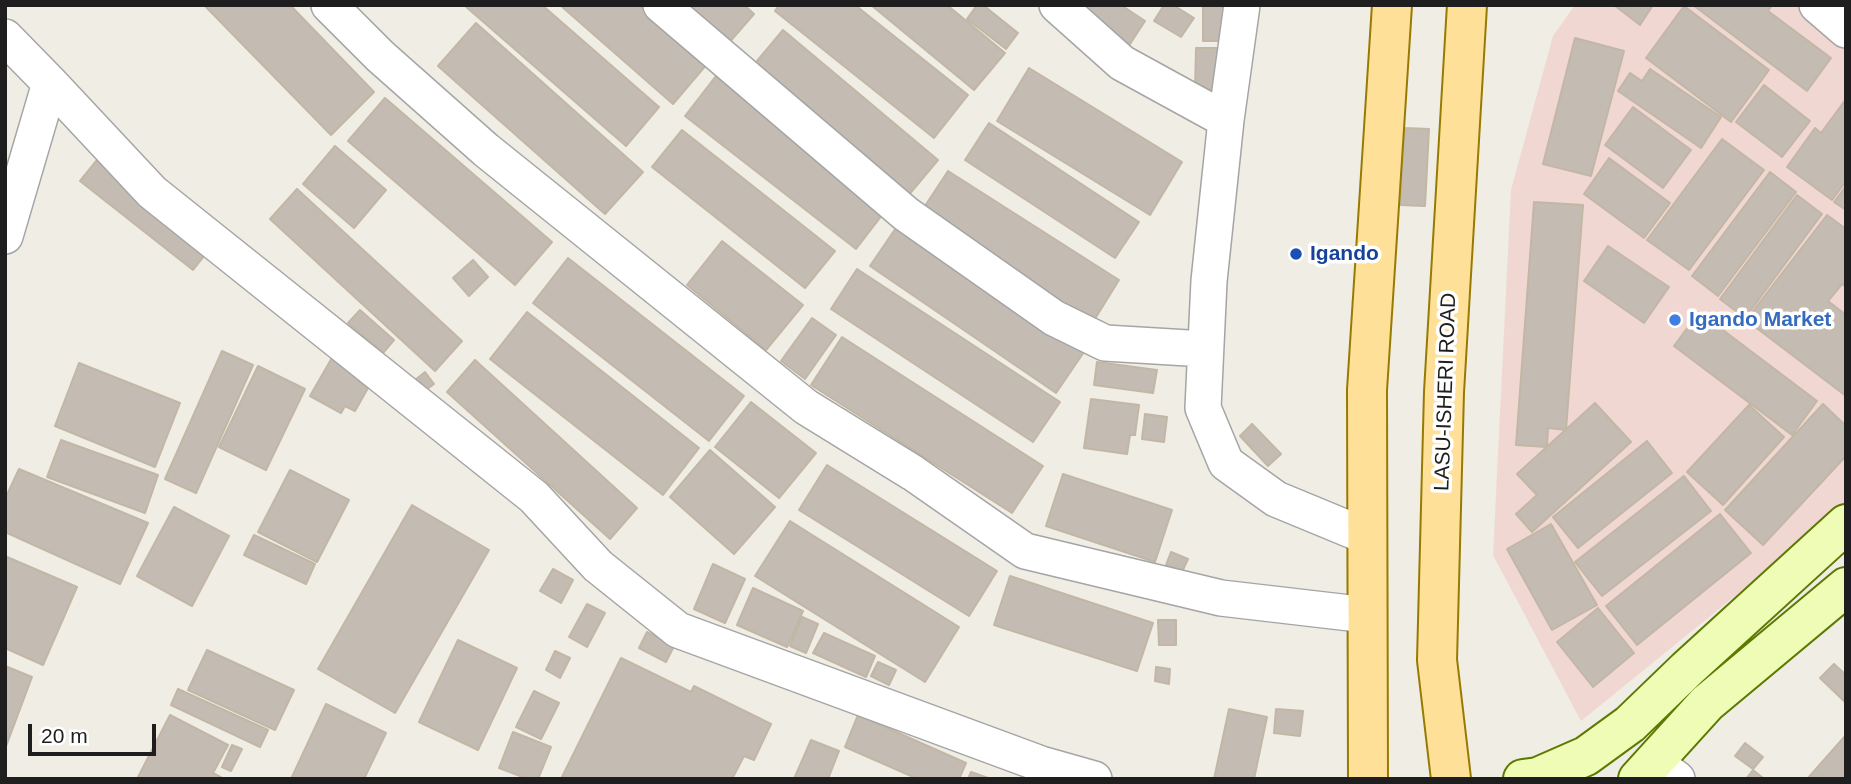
<!DOCTYPE html>
<html>
<head>
<meta charset="utf-8">
<style>
  body { margin:0 }
  #map { position:relative; width:1851px; height:784px; overflow:hidden; background:#efede4; font-family:Helvetica,sans-serif }
  canvas { display:block }
  .frame { position:absolute; inset:0; border:7px solid #1e1e1e; pointer-events:none }
  .scale { position:absolute; left:28px; top:724px; width:128px; height:32px; box-sizing:border-box; border:4px solid #1e1e1e; border-top:0; padding-left:9px; font-size:21px; line-height:24px; white-space:nowrap; color:#1e1e1e; -webkit-text-stroke:5px #fff; paint-order:stroke }
</style>
</head>
<body>
<div id="map">
<canvas width="1851" height="784"></canvas>
<div class="frame"></div>
<div class="scale">20 m</div>
</div>
<script>
const context = document.querySelector('canvas').getContext('2d');
context.lineJoin = 'round';
function fillPath(path, color) { context.fillStyle = color; context.fill(path, 'evenodd'); }
const toPath = rows => new Path2D(rows.map(r => 'M' + r).join(''));
function trace(path, color, width, dash) { context.strokeStyle = color; context.lineWidth = width; context.lineCap = dash ? 'butt' : 'round'; context.setLineDash(dash || []); context.stroke(path); }
function label(font, color, halo, rows, align = 'center') {
  context.font = font + ' Helvetica,sans-serif'; context.lineWidth = 7; context.setLineDash([]); context.textBaseline = 'middle'; context.strokeStyle = halo; context.fillStyle = color; for (const [text, x, y, turn = 0] of rows) {
    context.save(); context.translate(x, y); context.rotate((+turn || 0) * Math.PI / 180); context.textAlign = isNaN(turn) ? turn : align; if (halo) context.strokeText(text, 0, 0); context.fillText(text, 0, 0); context.restore();
  }
}
fillPath(toPath([
  [1575,5,1798,5,1846,46,1846,506,1581,721,1493,555,1511,190,1553,36]
]), '#f1d7d2');
const building = toPath([
  [204,5,290,5,374,92,331,135,204,5],
  [464,5,542,5,659,107,626,146,464,5],
  [560,5,640,5,707,64,673,104,560,5],
  [682,5,744,5,754,14,727,45,682,5],
  [779,5,855,5,968,95,934,138,775,11,779,5],
  [871,5,947,5,1005,53,974,90,871,5],
  [977,5,983,5,1018,33,1006,49,967,19,977,5],
  [1080,5,1121,5,1145,21,1130,44,1078,9,1080,5],
  [1164,5,1173,5,1194,18,1181,37,1154,21,1164,5],
  [1203,5,1230,5,1230,41,1203,41,1203,5],
  [1614,5,1653,5,1640,25,1614,5],
  [1693,5,1772,5,1768,11,1831,58,1807,91,1693,5],
  [1684,6,1769,70,1731,122,1646,58,1684,6],
  [476,23,643,172,605,214,438,66,476,23],
  [783,30,938,160,907,197,752,67,783,30],
  [1575,38,1624,51,1591,176,1543,164,1575,38],
  [1196,48,1223,48,1223,90,1195,89,1196,48],
  [1029,68,1182,162,1150,215,997,121,1029,68],
  [1650,69,1721,117,1701,148,1618,91,1630,73,1642,81,1650,69],
  [716,76,886,210,856,249,685,116,716,76],
  [1764,85,1810,121,1782,157,1736,122,1764,85],
  [385,98,552,242,515,285,348,141,385,98],
  [1846,99,1846,181,1832,200,1787,167,1815,128,1821,133,1846,99],
  [1633,107,1691,150,1663,188,1605,145,1633,107],
  [989,123,1139,222,1115,258,965,160,989,123],
  [1405,128,1429,129,1425,206,1400,205,1405,128],
  [682,130,835,251,805,288,652,167,682,130],
  [1722,139,1764,170,1689,270,1647,240,1722,139],
  [335,146,386,190,354,228,303,184,335,146],
  [1609,158,1670,203,1644,238,1584,194,1609,158],
  [97,160,209,250,193,270,80,181,97,160],
  [948,171,1119,280,1093,322,921,212,948,171],
  [1770,172,1796,192,1718,296,1692,276,1770,172],
  [1846,186,1846,210,1834,202,1846,186],
  [297,189,462,341,435,371,270,219,297,189],
  [1797,195,1822,214,1745,318,1720,299,1797,195],
  [1534,202,1583,205,1566,430,1548,428,1547,447,1516,445,1534,202],
  [1827,215,1846,229,1846,287,1842,284,1828,301,1846,315,1846,396,1746,320,1827,215],
  [900,222,1086,349,1056,393,870,266,900,222],
  [722,241,803,305,766,350,687,285,722,241],
  [1608,246,1669,287,1644,323,1584,281,1608,246],
  [568,258,744,396,709,441,533,303,568,258],
  [473,260,488,277,469,296,453,278,473,260],
  [857,269,1060,402,1033,442,831,309,857,269],
  [360,310,394,340,383,353,348,323,360,310],
  [527,312,699,448,663,495,490,359,527,312],
  [1699,312,1817,401,1792,435,1674,346,1699,312],
  [812,318,836,335,805,379,781,361,812,318],
  [842,337,1043,466,1012,513,811,385,842,337],
  [222,351,253,365,196,493,165,479,222,351],
  [333,356,364,374,359,382,368,388,355,411,345,406,341,413,310,396,333,356],
  [475,360,637,508,610,539,447,392,475,360],
  [1097,362,1157,370,1153,393,1094,385,1097,362],
  [79,363,180,403,155,467,55,426,79,363],
  [258,366,305,389,266,470,219,447,258,366],
  [425,372,434,384,419,395,410,384,425,372],
  [1091,399,1139,405,1135,435,1130,435,1127,454,1084,448,1091,399],
  [751,402,816,453,779,498,715,447,751,402],
  [1595,403,1631,442,1532,532,1516,514,1537,495,1517,474,1595,403],
  [1823,404,1846,426,1846,456,1763,545,1725,510,1823,404],
  [1749,405,1784,437,1723,505,1687,472,1749,405],
  [1145,414,1167,417,1164,442,1142,439,1145,414],
  [1252,424,1281,454,1268,466,1240,436,1252,424],
  [61,440,158,475,145,513,47,477,61,440],
  [1647,441,1672,473,1578,548,1553,517,1647,441],
  [710,450,775,507,734,554,670,497,710,450],
  [827,465,997,571,969,616,799,510,827,465],
  [19,469,148,523,120,584,5,532,5,499,19,469],
  [290,470,349,500,317,562,258,532,290,470],
  [1063,474,1172,510,1155,562,1046,526,1063,474],
  [1684,476,1711,511,1602,596,1575,562,1684,476],
  [412,505,489,550,395,713,318,669,412,505],
  [174,507,229,536,192,606,137,576,174,507],
  [1720,514,1751,553,1637,645,1606,606,1720,514],
  [790,521,959,627,925,682,755,576,790,521],
  [1551,524,1597,605,1552,630,1507,549,1551,524],
  [254,535,315,564,306,584,244,555,254,535],
  [1171,552,1188,559,1182,572,1166,565,1171,552],
  [7,557,77,587,43,665,5,648,5,562,7,557],
  [713,564,745,579,725,623,694,609,713,564],
  [553,569,573,580,561,603,540,591,553,569],
  [1010,576,1153,623,1137,671,994,625,1010,576],
  [753,588,803,611,787,647,737,625,753,588],
  [587,604,605,613,587,647,569,637,587,604],
  [1598,608,1634,653,1593,687,1557,642,1598,608],
  [802,617,818,624,806,653,790,646,802,617],
  [1158,620,1176,620,1176,645,1159,645,1158,620],
  [647,632,674,646,666,662,639,648,647,632],
  [824,633,875,656,866,677,813,653,824,633],
  [458,640,517,668,478,750,419,722,458,640],
  [207,650,294,690,275,730,188,690,207,650],
  [555,651,570,658,560,678,546,670,555,651],
  [621,658,691,692,694,686,771,724,754,760,744,756,732,779,561,779,621,658],
  [878,662,896,670,889,685,871,676,878,662],
  [1834,664,1846,675,1846,703,1820,678,1834,664],
  [5,666,32,677,5,749,5,666],
  [1156,667,1170,669,1169,684,1155,681,1156,667],
  [178,689,268,730,260,747,171,705,178,689],
  [534,691,559,703,541,739,516,727,534,691],
  [326,704,386,733,364,779,291,779,326,704],
  [1229,709,1267,717,1254,779,1214,779,1229,709],
  [1276,709,1303,711,1300,736,1274,733,1276,709],
  [170,715,228,745,213,773,224,779,137,779,170,715],
  [858,715,966,763,959,779,918,779,845,747,858,715],
  [513,732,551,747,538,779,528,779,499,768,513,732],
  [1846,735,1846,779,1809,779,1808,778,1846,735],
  [811,740,839,751,828,779,794,779,811,740],
  [1745,743,1763,757,1753,769,1735,756,1745,743],
  [232,745,242,749,231,771,222,767,232,745],
  [1753,770,1763,778,1763,779,1746,779,1753,770],
  [971,772,991,779,968,779,971,772]
]);
fillPath(building, '#c4bcb3');
trace(building, '#c2b6a5', 2);
const street = toPath([
  [329,5,380,56,486,150,806,407,913,473,1025,551,1221,598,1367,615],
  [661,5,906,214,1054,318,1105,343,1205,349],
  [1057,5,1122,63,1226,120],
  [1242,5,1226,120,1209,281,1203,408,1226,463,1276,499,1368,537],
  [1817,5,1846,30],
  [5,37,50,83,5,236],
  [50,83,152,192,534,497,598,566,678,630,1041,764,1094,779],
  [1653,761,1677,779]
]);
const secondary = toPath([
  [1523,779,1538,777,1586,756,1630,724,1687,669,1846,524],
  [1638,779,1707,703,1846,587]
]);
const primary = toPath([
  [1368,779,1367,390,1392,5],
  [1451,779,1437,660,1444,392,1467,5]
]);
trace(street, '#a5a5a5', 38);
trace(secondary, '#5c7901', 42);
trace(primary, '#987a00', 42);
trace(street, '#fff', 35);
trace(secondary, '#effcb5', 38);
trace(primary, '#ffe099', 38);
for (const [x, y, r, color] of [
  [1296,254,7,"#1a4fb4"],
  [1675,320,7,"#3f7fe0"]
]) { const dot = new Path2D(); dot.arc(x, y, r, 0, 2 * Math.PI); context.fillStyle = color; context.fill(dot); trace(dot, '#fff', 2.5); }
label('bold 21px', '#164399', '#fff', [
  ["Igando",1310,254]
], 'left');
label('bold 21px', '#366cbe', '#fff', [
  ["Igando Market",1689,320]
], 'left');
label('21px', '#1e1e1e', '#fff', [
  ["LASU-ISHERI ROAD",1446,392,-88]
]);
</script>
</body>
</html>
